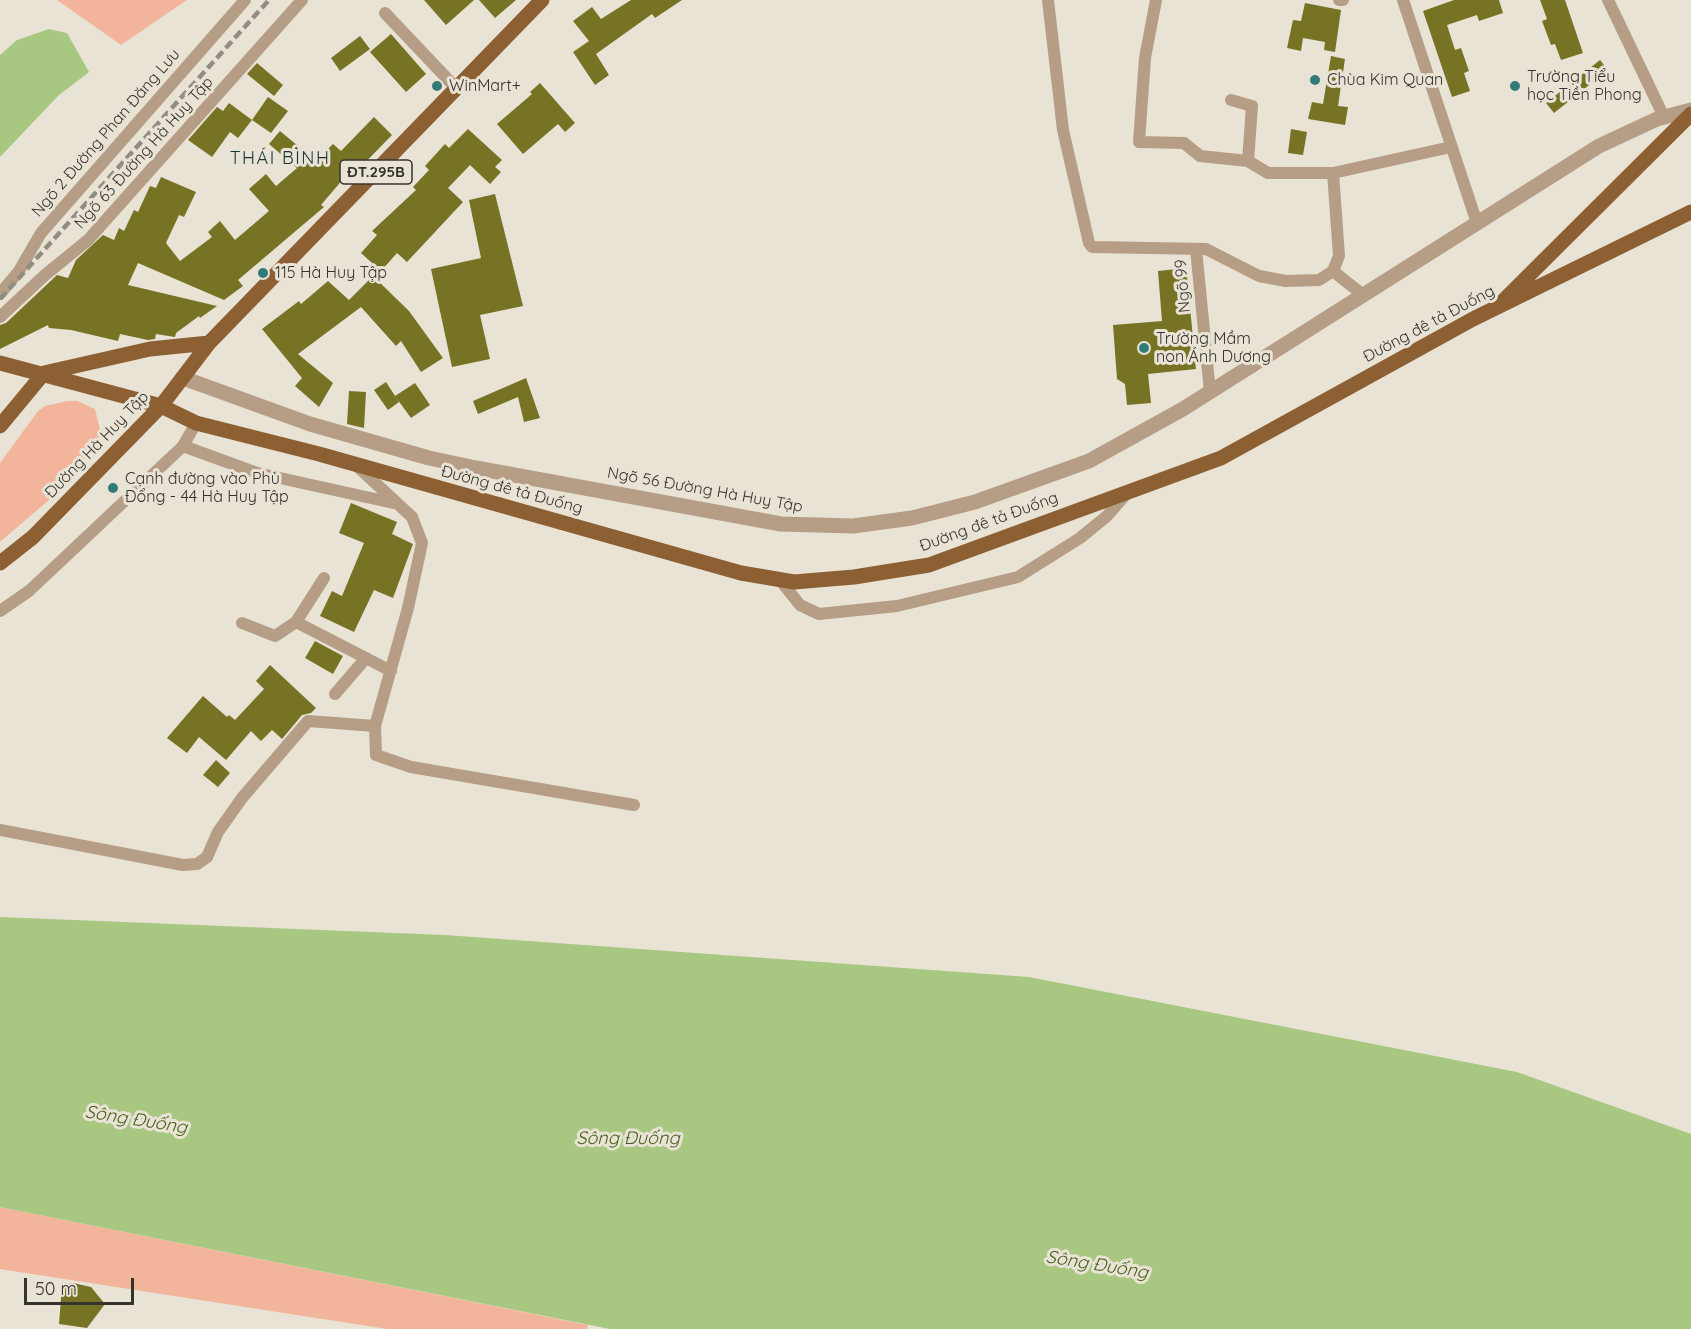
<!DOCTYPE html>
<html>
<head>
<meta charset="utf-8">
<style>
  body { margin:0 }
  #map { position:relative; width:1691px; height:1329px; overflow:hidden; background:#e9e3d5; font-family:Quicksand,sans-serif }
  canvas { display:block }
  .scale { position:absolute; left:24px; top:1278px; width:110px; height:27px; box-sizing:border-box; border:3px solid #35332d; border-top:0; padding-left:8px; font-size:18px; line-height:21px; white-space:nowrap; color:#35332d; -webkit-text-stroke:4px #e9e3d5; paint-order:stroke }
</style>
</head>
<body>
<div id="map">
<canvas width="1691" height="1329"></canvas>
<div class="scale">50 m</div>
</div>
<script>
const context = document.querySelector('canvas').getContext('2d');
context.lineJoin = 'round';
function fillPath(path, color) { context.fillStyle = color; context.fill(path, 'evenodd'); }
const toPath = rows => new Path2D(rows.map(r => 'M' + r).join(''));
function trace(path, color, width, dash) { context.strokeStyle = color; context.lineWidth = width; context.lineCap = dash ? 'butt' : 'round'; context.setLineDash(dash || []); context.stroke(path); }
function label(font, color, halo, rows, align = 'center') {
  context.font = font + ' Quicksand,sans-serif'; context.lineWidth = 6; context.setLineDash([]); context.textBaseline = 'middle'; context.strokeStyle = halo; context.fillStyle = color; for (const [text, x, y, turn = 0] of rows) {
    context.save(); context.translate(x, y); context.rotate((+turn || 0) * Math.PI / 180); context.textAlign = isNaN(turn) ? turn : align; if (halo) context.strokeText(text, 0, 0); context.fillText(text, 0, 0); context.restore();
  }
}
fillPath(toPath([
  [57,0,187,0,121,45],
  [67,401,77,401,95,409,100,430,98,441,83,460,84,468,71,481,0,542,0,463,38,411,45,406],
  [0,1207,588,1325,587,1329,387,1329,0,1269]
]), '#f2b59c');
fillPath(toPath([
  [49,29,67,33,89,72,59,95,0,157,0,55,17,40],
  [0,917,445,935,1029,977,1517,1072,1691,1134,1691,1329,610,1329,0,1207]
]), '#a8c781');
fillPath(toPath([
  [424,0,474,0,446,25],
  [479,0,516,0,495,18],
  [631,0,682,0,655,18,652,14,596,54,609,75,595,85,573,52,589,41,573,21,592,7,601,19],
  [1454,0,1499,0,1503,13,1479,21,1477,15,1447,25,1455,50,1461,48,1469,71,1464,73,1470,91,1452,97,1423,11],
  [1540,0,1565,0,1583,53,1561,60,1555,44,1551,45,1542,21,1547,19],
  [1305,3,1341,10,1335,52,1324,50,1325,42,1303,38,1301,51,1287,48,1293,20,1301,21],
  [391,34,426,74,406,92,370,52],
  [360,36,370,49,340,71,331,58],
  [1331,56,1345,59,1338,106,1348,107,1345,125,1308,119,1312,102,1323,104],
  [1600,60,1608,70,1554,113,1546,103],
  [257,63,283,85,274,96,247,74],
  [540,83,575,123,565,132,558,124,523,154,497,124,532,94,530,92],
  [268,97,288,111,271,133,252,120],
  [229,103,252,120,238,138,230,132,212,157,188,140,217,107,223,111],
  [374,117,392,135,347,181,344,178,321,205,324,207,238,280,243,286,224,300,138,263,128,285,217,306,200,318,199,316,176,333,175,337,156,334,155,339,148,340,120,334,118,341,71,330,49,328,48,325,0,349,0,325,6,323,57,275,68,278,76,260,103,235,114,240,119,228,124,231,134,210,138,212,150,186,156,188,161,177,196,192,184,217,179,215,166,243,180,261,212,237,208,232,220,221,235,240,269,211,249,189,266,174,276,186,297,168,269,144,280,131,316,161,333,144,341,151],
  [468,129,502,160,495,167,501,172,490,184,470,165,448,188,463,202,407,262,397,253,381,271,361,253,377,235,372,231,416,190,413,187,429,170,425,166,445,144,449,148],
  [1291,129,1307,132,1303,155,1288,153],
  [495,194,523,306,480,315,490,359,452,367,431,269,481,258,469,200],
  [1177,269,1177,277,1187,276,1196,369,1148,374,1151,403,1127,405,1125,384,1117,379,1113,325,1162,321,1158,271],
  [373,276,409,311,443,358,421,372,401,341,396,346,361,307,298,354,333,383,319,407,295,386,302,378,262,329,299,301,301,304,328,281,349,300],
  [526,378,540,418,524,422,518,397,478,414,473,401],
  [386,382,399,402,388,410,374,390],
  [415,383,430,405,411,418,395,396],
  [349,391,366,392,364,428,347,424],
  [351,503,397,522,392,534,413,544,393,598,374,590,354,632,320,616,332,591,342,596,364,543,339,533],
  [315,641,343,656,333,674,305,658],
  [270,665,316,708,311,713,302,715,282,739,272,730,261,741,251,731,226,760,199,737,187,753,167,738,203,696,227,717,229,715,235,720,264,689,256,681],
  [216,760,230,773,218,787,203,775],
  [73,1283,91,1287,105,1304,87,1328,59,1324,62,1285]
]), '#777324');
trace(toPath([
  [1048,0,1063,130,1089,243,1092,247,1206,249,1259,276,1286,281,1319,280,1333,271,1339,256,1333,173],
  [1156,0,1145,58,1139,142,1184,143,1200,156,1248,161],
  [1339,0,1343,0],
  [1403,0,1477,223],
  [1608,0,1664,117],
  [385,13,457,89],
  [1231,100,1252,106,1248,161,1268,173,1333,173,1451,147],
  [1196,249,1210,392],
  [1333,271,1363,295],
  [0,294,19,271,41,233,245,0],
  [0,317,45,275,88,240,302,0],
  [183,446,257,473,398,504],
  [357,466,412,517,422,543,408,608,375,726,376,755,411,767,634,805],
  [324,578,296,622,391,671],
  [780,580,800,605,819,614,897,606,1018,577,1080,538,1107,516,1127,493],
  [0,611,29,591,183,446,196,423],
  [242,623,275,636,296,622],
  [335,694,366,658],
  [0,830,183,865,197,864,207,857,218,832,242,798,308,721,375,726]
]), '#b69d85', 12);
trace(toPath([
  [183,378,310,424,429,458,476,468,781,524,853,526,912,518,975,502,1089,461,1183,409,1599,146,1657,119,1691,110]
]), '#b69d85', 15);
trace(toPath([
  [1503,301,1691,114],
  [0,363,161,406,196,423,319,454,741,573,794,582,854,577,929,565,1221,458,1473,319,1691,212],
  [0,426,44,373,150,349,209,343],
  [0,563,33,537,161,406,209,343,542,0]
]), '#8d6033', 15);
trace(toPath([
  [0,299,269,0]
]), '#918d83', 4.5, [9, 4.5]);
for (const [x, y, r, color] of [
  [1315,80,6,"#337b78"],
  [437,86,6,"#337b78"],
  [1515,86,6,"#337b78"],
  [263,273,6,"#337b78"],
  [1144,348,6,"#337b78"],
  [113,488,6,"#337b78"]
]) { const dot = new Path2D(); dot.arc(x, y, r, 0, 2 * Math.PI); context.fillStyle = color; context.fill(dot); trace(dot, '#e9e3d5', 2); }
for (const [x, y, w] of [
  [376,172,72]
]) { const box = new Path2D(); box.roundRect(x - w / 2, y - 12, w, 24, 4.5); context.fillStyle = '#e9e3d5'; context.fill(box); trace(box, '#35332d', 1.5); }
label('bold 15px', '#35332d', null, [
  ["ĐT.295B",376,172]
]);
label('16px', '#35332d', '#e9e3d5', [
  ["Trường Tiểu",1527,77],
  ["học Tiền Phong",1527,95],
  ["Chùa Kim Quan",1327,80],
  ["WinMart+",449,86],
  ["115 Hà Huy Tập",275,273],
  ["Trường Mầm",1156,339],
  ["non Ánh Dương",1156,357],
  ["Cạnh đường vào Phù",125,479],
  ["Đổng - 44 Hà Huy Tập",125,497]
], 'left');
label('16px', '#35332d', '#e9e3d5', [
  ["Ngõ 2 Đường Phan Đăng Lưu",106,133,-49],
  ["Ngõ 63 Đường Hà Huy Tập",144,153,-48],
  ["Ngõ 99",1183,286,-95],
  ["Đường đê tả Đuống",1429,324,-28],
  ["Đường Hà Huy Tập",97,445,-46],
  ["Đường đê tả Đuống",512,490,15],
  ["Ngõ 56 Đường Hà Huy Tập",705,490,10],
  ["Đường đê tả Đuống",989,522,-20]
]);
context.letterSpacing = '1.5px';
label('18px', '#143635', '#e9e3d5', [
  ["THÁI BÌNH",280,159]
]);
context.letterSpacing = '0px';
label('italic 18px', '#476119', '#e9e3d5', [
  ["Sông Đuống",136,1120,9],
  ["Sông Đuống",628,1139],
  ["Sông Đuống",1097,1265,9]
]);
</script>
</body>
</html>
